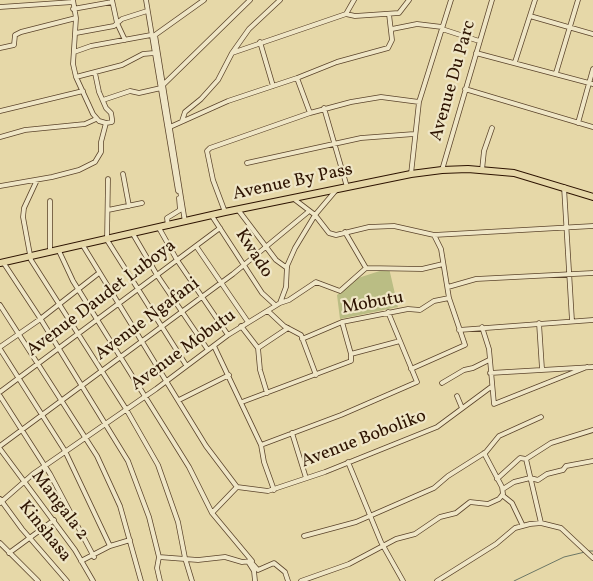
<!DOCTYPE html>
<html>
<head>
<meta charset="utf-8">
<style>
  body { margin:0 }
  canvas { display:block; background:#e6d8a8 }
</style>
</head>
<body>
<canvas width="593" height="581"></canvas>
<script>
const context = document.querySelector('canvas').getContext('2d');
context.lineJoin = 'round';
function fillPath(path, color) { context.fillStyle = color; context.fill(path, 'evenodd'); }
const toPath = rows => new Path2D(rows.map(r => 'M' + r).join(''));
function trace(path, color, width, dash) { context.strokeStyle = color; context.lineWidth = width; context.lineCap = dash ? 'butt' : 'round'; context.setLineDash(dash || []); context.stroke(path); }
function label(font, color, halo, rows, align = 'center') {
  context.font = font + ' Vollkorn,serif'; context.lineWidth = 4.5; context.setLineDash([]); context.textBaseline = 'middle'; context.strokeStyle = halo; context.fillStyle = color; for (const [text, x, y, turn = 0] of rows) {
    context.save(); context.translate(x, y); context.rotate((+turn || 0) * Math.PI / 180); context.textAlign = isNaN(turn) ? turn : align; if (halo) context.strokeText(text, 0, 0); context.fillText(text, 0, 0); context.restore();
  }
}
fillPath(toPath([
  [389,268,398,307,340,319,337,295,358,278]
]), '#babd84');
trace(toPath([
  [589,551,593,551],
  [514,581,564,557,585,552]
]), '#6c7765', 1);
const minor = toPath([
  [73,0,76,18,73,64,76,77,93,114,99,121,106,123],
  [112,0,117,23,125,40],
  [146,0,178,191],
  [0,7,73,2],
  [73,9,112,2],
  [346,14,354,0],
  [530,16,593,34],
  [392,29,417,24,442,27],
  [442,29,479,41],
  [76,33,114,26,122,19,147,11],
  [260,42,273,86],
  [0,48,14,45,15,35,21,32,76,18],
  [74,52,91,46,151,35],
  [232,53,249,29,280,0],
  [476,53,593,84],
  [515,62,535,0],
  [556,73,578,0],
  [76,77,122,65,143,54,154,53],
  [297,78,310,113],
  [164,84,250,0],
  [465,89,593,127],
  [103,100,130,91,139,93,161,88],
  [324,108,347,187],
  [0,111,83,91],
  [182,121,185,112,201,99,218,80,232,53,346,14,355,16,399,13,409,0],
  [578,123,593,69],
  [170,127,228,101,297,78,337,62,388,48,392,40,389,14],
  [0,137,25,130,85,124,96,119],
  [247,163,361,138,414,134],
  [442,170,492,0],
  [482,170,484,151,492,128],
  [123,174,129,206],
  [411,174,419,102,451,0],
  [108,179,107,240,186,365],
  [37,180,24,208,23,217,31,260,126,409,158,465,178,522,185,558,192,581],
  [0,186,52,177,79,170,95,162,101,152,101,142,106,123,112,122,112,119,111,113,106,108,99,92,95,73],
  [564,187,572,321],
  [294,199,315,215,329,233,336,235,369,227,394,226,434,235,593,226],
  [50,201,50,252],
  [108,210,142,203],
  [239,211,276,260,287,268],
  [225,212,213,180,207,151,210,148,310,113,351,102,381,97,419,102],
  [212,216,262,293,274,304],
  [185,222,155,35,204,0],
  [168,226,167,218,180,210,179,198],
  [159,228,177,260,228,335],
  [345,232,366,268],
  [133,234,157,275,208,350],
  [82,244,206,446,237,487],
  [196,246,248,322],
  [59,251,73,281,189,467,212,513,252,561],
  [3,262,40,318,128,461,149,517,159,557,157,568,160,581],
  [448,287,476,279,593,273],
  [280,303,289,300,316,282,340,291,366,268,422,269,443,264],
  [0,305,97,456,120,506,141,581],
  [268,311,284,326,301,335,316,375],
  [539,323,542,369],
  [241,326,258,348,260,370,267,393],
  [482,327,489,349,494,404,587,367],
  [459,330,593,320],
  [302,339,342,322,408,309,420,310,434,301,449,298],
  [214,346,261,445,264,462,274,490],
  [0,347,39,320,99,273],
  [258,348,288,328],
  [0,349,65,451,110,546],
  [351,354,400,341],
  [411,369,465,345,449,298,441,249,434,235],
  [490,373,593,367],
  [442,383,464,370,473,368,489,360],
  [0,392,220,228],
  [0,396,50,474,94,557],
  [457,396,462,408],
  [179,400,229,375],
  [242,402,351,361,351,354,342,322],
  [292,433,306,478],
  [261,445,341,415,417,382,388,312],
  [0,446,233,274,308,212],
  [0,449,75,550,93,581],
  [526,459,541,523],
  [348,462,381,542,403,581],
  [497,479,520,458,526,459,551,443,593,430],
  [237,487,268,491,325,472,437,427,491,387],
  [503,489,514,482,530,478,538,480,547,474,563,470,566,466,593,461],
  [502,495,512,503,523,526],
  [0,499,22,529,67,581],
  [0,503,33,474,156,389,228,335,280,303,286,287,287,266,295,248,315,215,337,189],
  [212,513,237,487],
  [304,536,356,522,434,488,448,476,486,452,499,436,541,417],
  [0,543,38,581],
  [9,553,54,520],
  [159,557,198,560,225,557,242,562,252,561],
  [81,561,110,546,130,540],
  [249,563,251,562,258,570,274,563,285,572,288,581],
  [249,563,254,571,255,581],
  [301,581,349,564,396,539,415,534,440,517,456,513,470,502,488,504,499,499,503,494,502,487,484,453],
  [437,581,496,544,515,528,530,524,541,523,561,528,593,558]
]);
const trunk = toPath([
  [0,263,225,212,411,174,442,170,468,169,514,173,593,197]
]);
trace(minor, '#5b442b', 5.5);
trace(trunk, '#2d1301', 8);
trace(minor, '#efe6c6', 4);
trace(trunk, '#e6d8a8', 6);
label('18px', '#2d1301', '#efe6c6', [
  ["Avenue Du Parc",454,81,-74],
  ["Avenue By Pass",293,183,-12],
  ["Kwado",253,254,57],
  ["Avenue Daudet Luboya",102,299,-37],
  ["Mobutu",373,304,-10],
  ["Avenue Ngafani",148,320,-37],
  ["Avenue Mobutu",184,351,-36],
  ["Avenue Boboliko",364,440,-21],
  ["Mangala 2",59,506,53],
  ["Kinshasa",44,532,51]
]);
</script>
</body>
</html>
